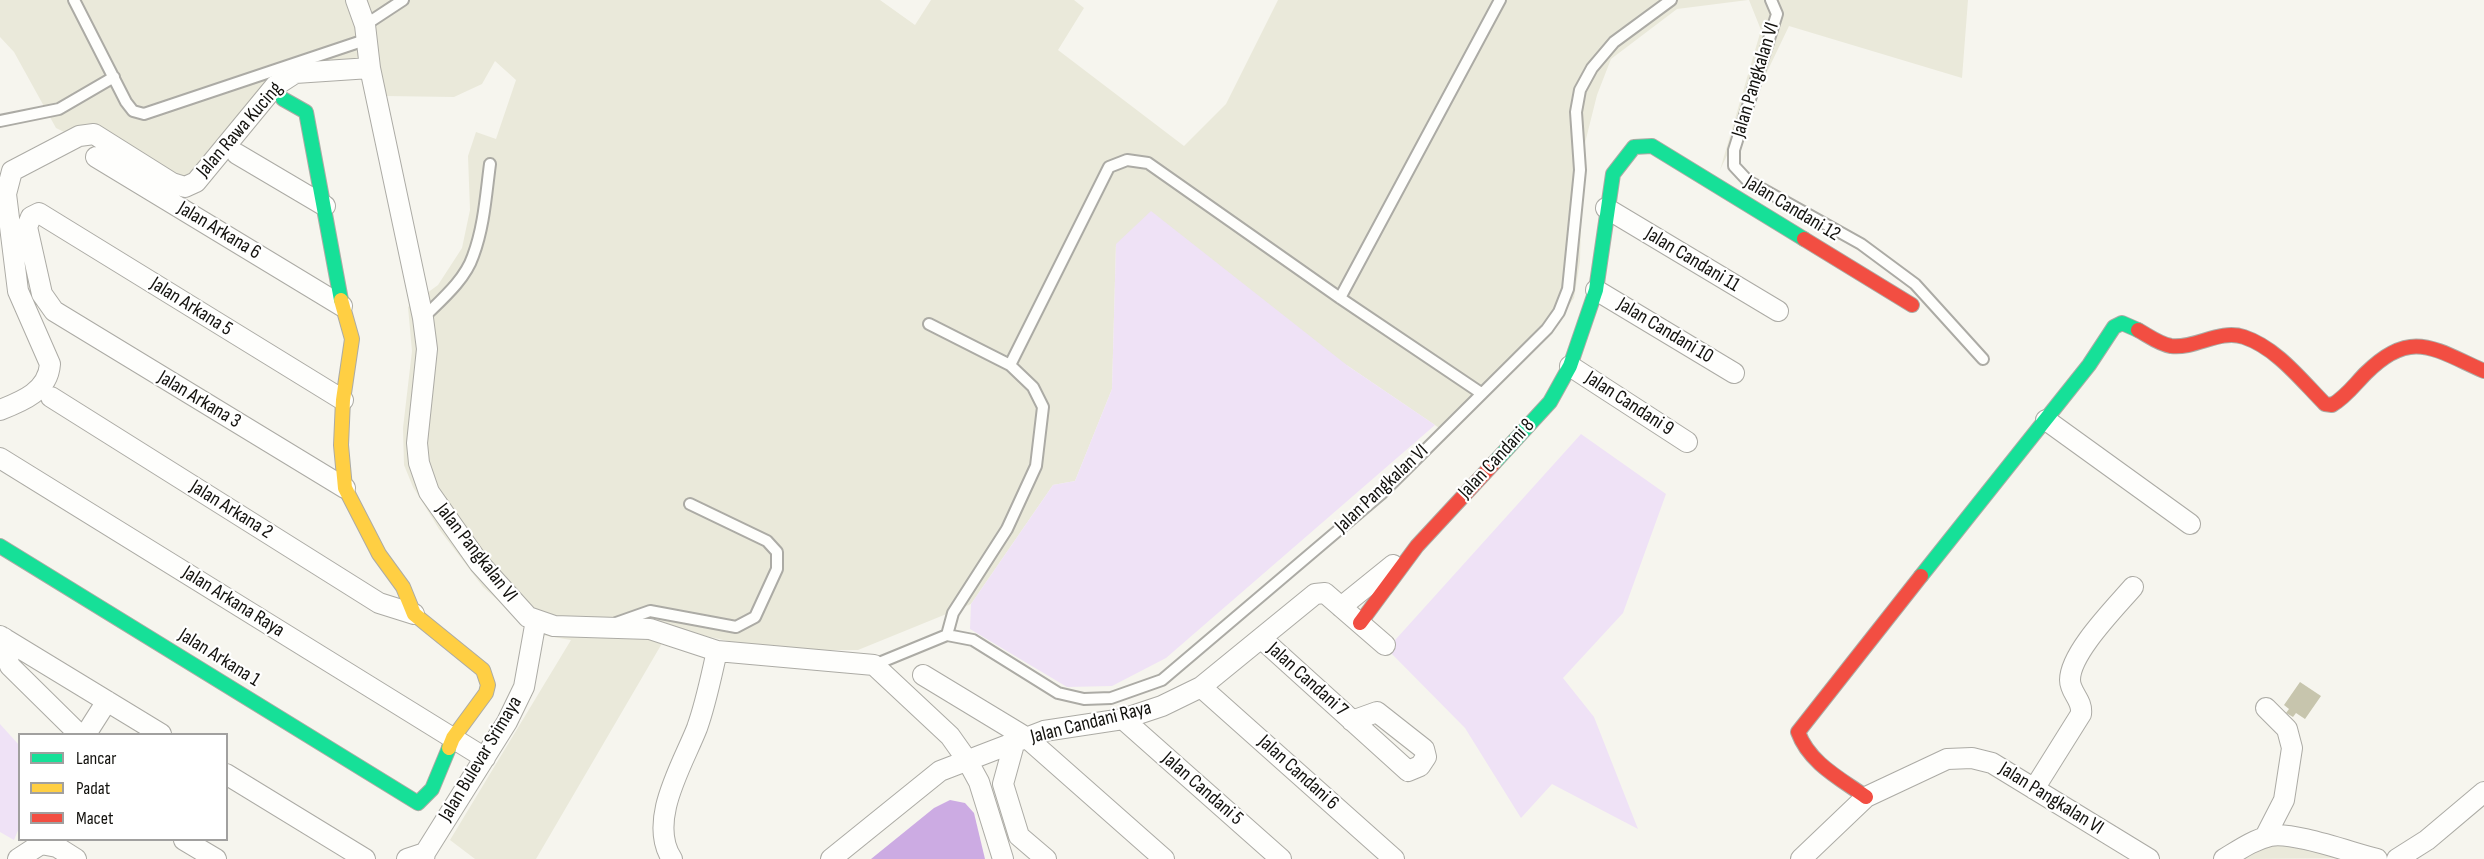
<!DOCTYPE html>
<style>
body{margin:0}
#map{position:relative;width:2484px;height:859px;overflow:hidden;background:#f6f5ee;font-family:"Sofia Sans Condensed",sans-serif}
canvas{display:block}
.legend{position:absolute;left:18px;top:733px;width:210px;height:108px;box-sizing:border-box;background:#fff;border:2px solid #a1a09f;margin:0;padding:8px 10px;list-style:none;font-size:18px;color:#13120e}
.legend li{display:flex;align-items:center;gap:12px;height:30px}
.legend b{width:30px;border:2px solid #a1a09f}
</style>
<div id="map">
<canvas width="2484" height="859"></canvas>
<ul class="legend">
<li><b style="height:8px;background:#16e098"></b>Lancar</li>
<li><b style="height:8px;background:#ffcf43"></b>Padat</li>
<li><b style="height:8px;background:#f24e42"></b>Macet</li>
</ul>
</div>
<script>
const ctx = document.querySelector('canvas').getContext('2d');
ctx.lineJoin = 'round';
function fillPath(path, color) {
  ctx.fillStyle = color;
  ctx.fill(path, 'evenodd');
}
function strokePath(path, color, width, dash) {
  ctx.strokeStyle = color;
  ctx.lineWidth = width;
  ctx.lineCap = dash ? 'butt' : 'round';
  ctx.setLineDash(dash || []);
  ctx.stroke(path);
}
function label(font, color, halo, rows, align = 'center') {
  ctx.font = font + ' "Sofia Sans Condensed",sans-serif';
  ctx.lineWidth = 4.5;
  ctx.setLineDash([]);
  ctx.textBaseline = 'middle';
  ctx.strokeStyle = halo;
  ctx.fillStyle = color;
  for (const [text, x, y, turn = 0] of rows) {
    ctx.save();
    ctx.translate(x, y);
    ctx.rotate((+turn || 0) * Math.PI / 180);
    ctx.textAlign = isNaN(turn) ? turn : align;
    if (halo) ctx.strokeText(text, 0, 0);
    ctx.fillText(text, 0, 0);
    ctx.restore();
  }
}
const built = new Path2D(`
 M0,0H880L915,25L931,0H1074L1084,8L1058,50L1184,146L1226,104L1278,0H1748L1677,9L1611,59L1597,95L1583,151L1580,261L1574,298L1551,330L1448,434L1348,366L1116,244L1112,389L1075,481L1053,485L971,604L858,650H767L671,628L536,859H475L450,840L571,640L536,634L483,587L439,529L413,487L404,465L403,428L412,351L408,307L438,285L462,248L470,210L468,156L476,132L496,139L516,80L495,61L482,84L454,97L385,96L360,78L291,82L188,193L56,128L14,52L0,37Z
 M1749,0H1968L1962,78L1789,26L1720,170L1761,30Z
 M2254,841L2358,858L2244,859Z`);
const green = new Path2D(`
 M1151,211L1348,366L1435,425L1166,658L1112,686L1067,687L970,629L971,604L1053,485L1075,481L1112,389L1116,244Z
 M1581,434L1666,494L1623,613L1563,678L1594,717L1638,829L1552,784L1521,818L1465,728L1387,649Z
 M0,724L19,745V828L14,840L0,832Z`);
const water = new Path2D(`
 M950,800L965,803L974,813L985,859H871L934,808Z`);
const building = new Path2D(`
 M2300,682L2321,696L2305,719L2296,713L2293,717L2286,713L2289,709L2284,705Z`);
const lane = new Path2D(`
 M74,0L126,102L133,111L144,114L368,39
 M1771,0L1777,14L1734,150V166L1748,181L1861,244L1915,284L1983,359
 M365,25L403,0
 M0,121L59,109L114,77
 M1340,298L1500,0
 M423,318C441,300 465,280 473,256C484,227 486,194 490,164
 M929,324L1010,365L1109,167L1127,160L1148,163L1340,298L1481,393
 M616,623L650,611L736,627L755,617L777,569V552L767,541L690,504
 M947,635L953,613L1007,529L1036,466L1043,407L1033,387L1010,365
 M874,665L947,635L973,640L1058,693L1084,699L1111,698L1162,680L1381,494L1547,329L1559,312L1568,289L1580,170L1576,112L1580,90L1592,68L1614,42L1671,0`);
const street = new Path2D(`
 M356,0L365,25L370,68L423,318L427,349L417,443L419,463L429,492L479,563L528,617L554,626L650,629L717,651L874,665L950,736L967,760L979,782L1003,859
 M237,154L325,206
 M96,157L342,306
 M1606,208L1778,311
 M1596,290L1734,373
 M1570,366L1687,442
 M51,397L379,603L414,614
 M343,400L39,213L31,217L27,227L42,294L54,311L345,488
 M0,410C23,401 48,391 50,364L18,291L6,194L12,171L79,136L94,134L172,183L185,187L196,182L275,86L295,73L370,68
 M2046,420L2190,524
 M0,458L485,758
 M1341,607L1393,565
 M0,636L161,734
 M4,638L5,652L10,666L79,734
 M1262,639L1408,771L1420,766L1426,757L1424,749L1377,712L1352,721
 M923,675L1027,738L1164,859
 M1201,687L1394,859
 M1123,719L1281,859
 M86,734L107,701
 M1014,744L1003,784L1019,836L1046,859
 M226,774L365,859
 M2034,789L2081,714C2083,700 2070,693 2070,680C2070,653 2115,608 2133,587
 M2265,837L2284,800L2292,748L2287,729L2266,708
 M184,840L216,859
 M18,859L41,844L57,847L76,859
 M407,859L425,853
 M424,859L425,853L507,722L524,687L536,620
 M672,859C647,821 683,764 697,728C706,703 711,677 717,651
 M831,859L940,771L1044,731L1123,719L1162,706L1201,687L1315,594L1325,593L1385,645
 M1801,859L1866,797L1947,759L1972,758L1992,763L2149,859
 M2224,859C2239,850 2253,840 2270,836C2292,831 2352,853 2377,859
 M2397,859L2427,840L2484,792`);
const fast = new Path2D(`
 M283,99L306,112L341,300
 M1494,463L1550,402L1570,366L1596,290L1613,174L1634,147L1652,146L1804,239
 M0,546L418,803L432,789L449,748
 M1921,576L2089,365L2114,327L2122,323L2138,330`);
const slow = new Path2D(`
 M341,300L352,339L343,400L341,445L345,488L379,554L403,587L414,614L483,670L488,685L486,693L453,738L449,748`);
const jam = new Path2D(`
 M1804,239L1912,305
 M2138,330C2149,336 2159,344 2171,346C2196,349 2219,329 2244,337C2277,348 2302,381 2325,404L2332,405C2346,397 2355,384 2366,373C2411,328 2434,349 2484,371
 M1360,623L1417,546L1494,463
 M1866,797C1841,779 1809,763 1798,732L1921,576`);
const streetNames = [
 ["Jalan Pangkalan VI",1756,80,-73],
 ["Jalan Rawa Kucing",240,130,-49],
 ["Jalan Candani 12",1792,209,31],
 ["Jalan Arkana 6",219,231,31],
 ["Jalan Candani 11",1692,260,31],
 ["Jalan Arkana 5",191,307,32],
 ["Jalan Candani 10",1665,331,31],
 ["Jalan Arkana 3",199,400,31],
 ["Jalan Candani 9",1629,404,33],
 ["Jalan Candani 8",1497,459,-47],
 ["Jalan Pangkalan VI",1382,489,-43],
 ["Jalan Arkana 2",231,510,32],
 ["Jalan Pangkalan VI",476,553,52],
 ["Jalan Arkana Raya",233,602,32],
 ["Jalan Arkana 1",219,658,32],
 ["Jalan Candani 7",1307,680,42],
 ["Jalan Candani Raya",1091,723,-14],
 ["Jalan Bulevar Srimaya",481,759,-59],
 ["Jalan Candani 6",1298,773,42],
 ["Jalan Candani 5",1202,789,41],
 ["Jalan Pangkalan VI",2051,799,32]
];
fillPath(built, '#eae9da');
fillPath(green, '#efe2f6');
fillPath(water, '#ccabe3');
fillPath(building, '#c7c5ad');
strokePath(lane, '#acaba5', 14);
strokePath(street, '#acaba5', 22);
strokePath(fast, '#acaba5', 16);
strokePath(slow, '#acaba5', 16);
strokePath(jam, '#acaba5', 16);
strokePath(lane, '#fefefc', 10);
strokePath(street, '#fefefc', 20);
strokePath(fast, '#16e098', 14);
strokePath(slow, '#ffcf43', 14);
strokePath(jam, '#f24e42', 14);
label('20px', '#13120e', '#fff', streetNames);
</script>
